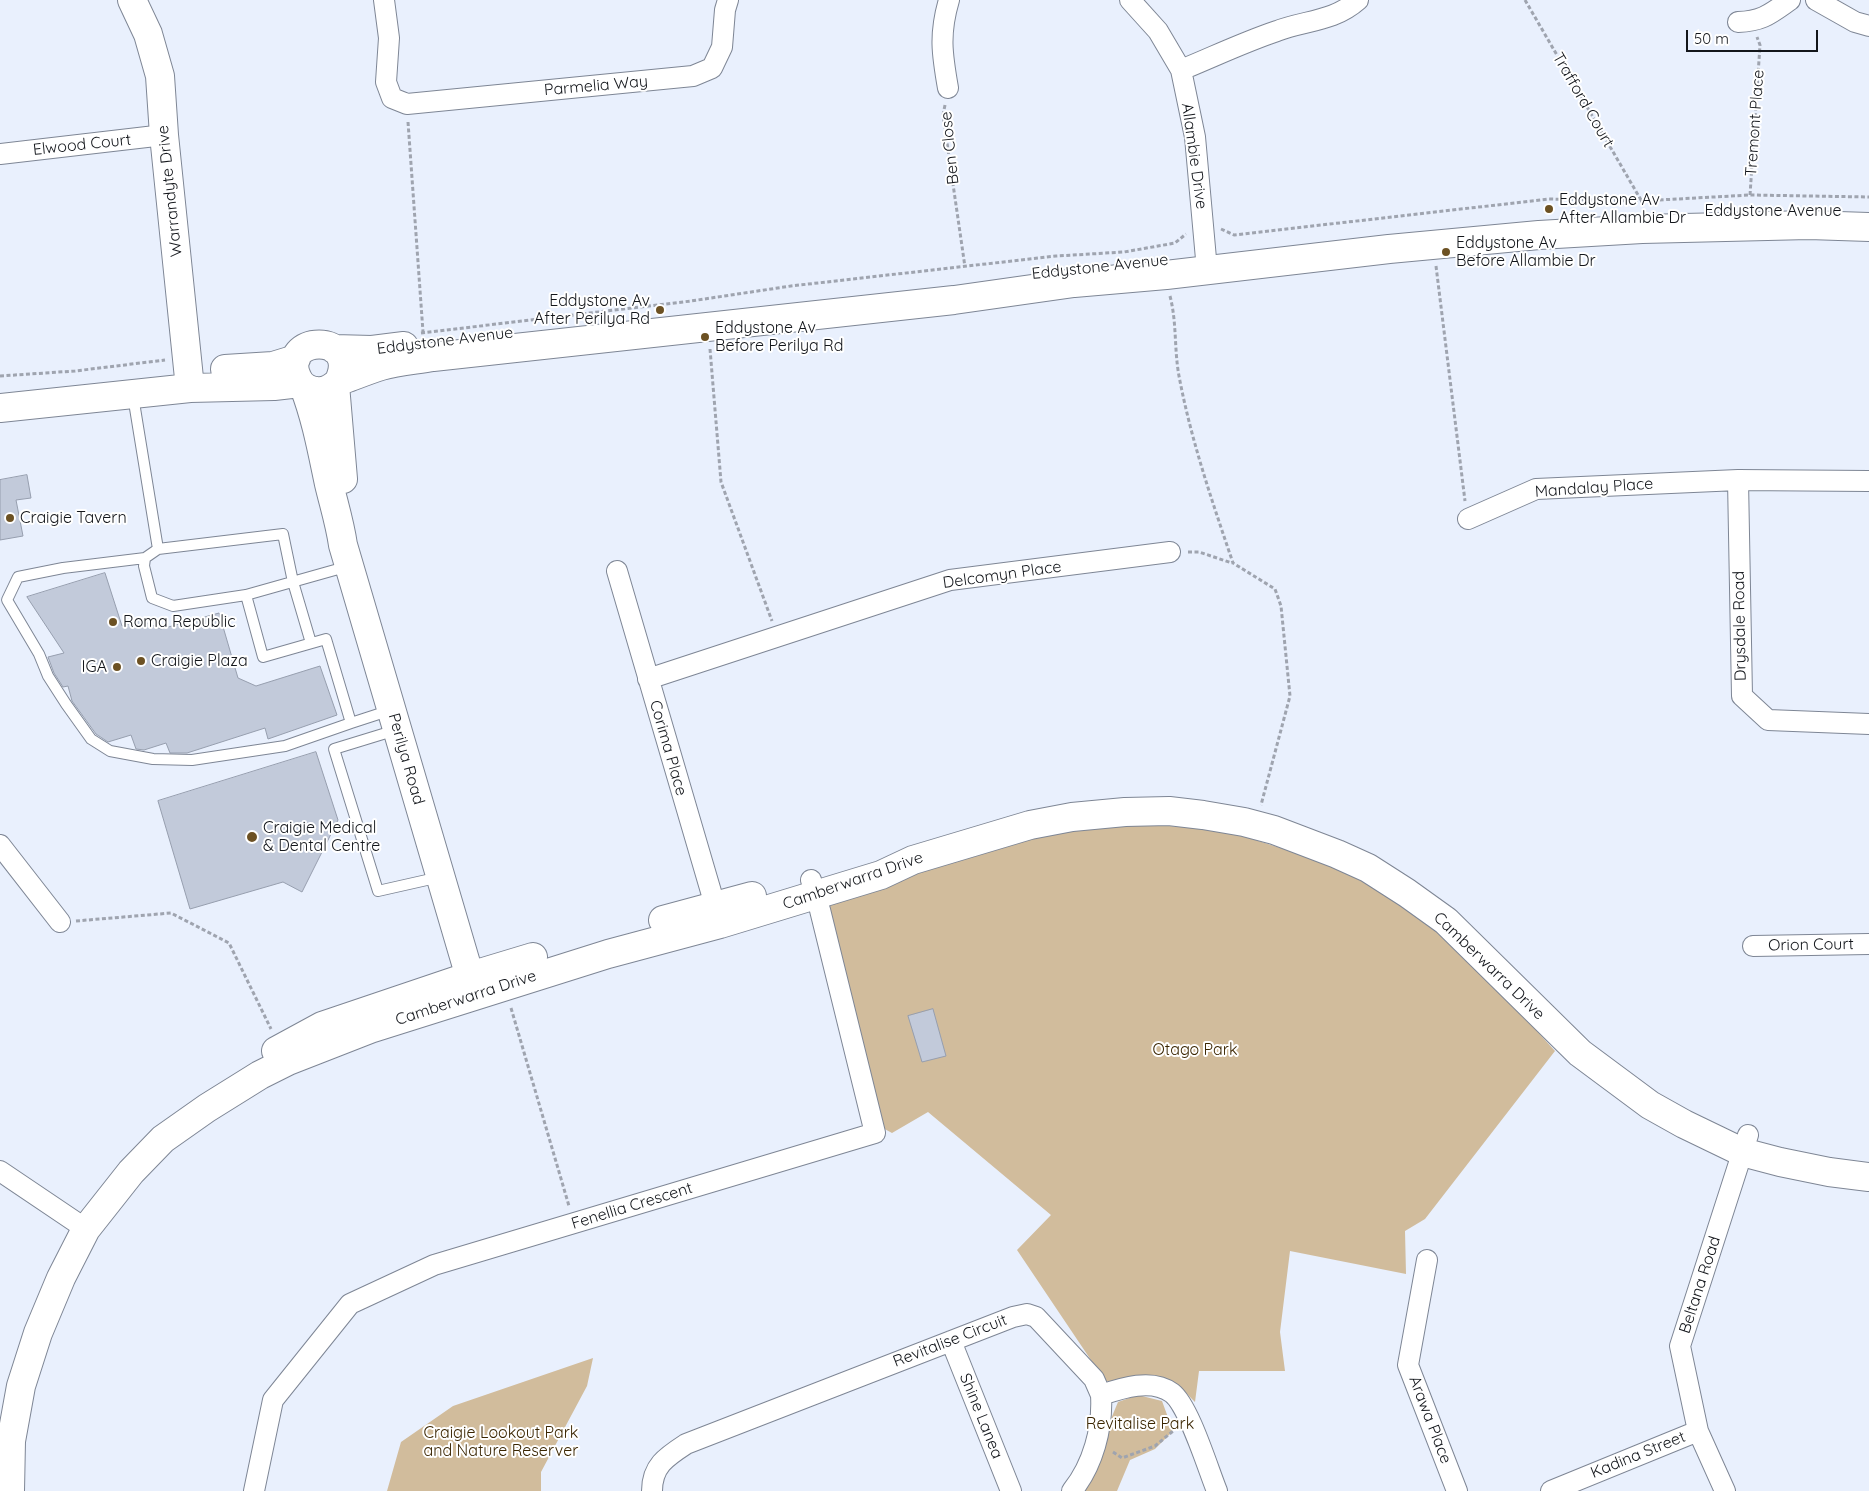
<!DOCTYPE html>
<style>
body{margin:0}
#map{position:relative;width:1869px;height:1491px;overflow:hidden;background:#e9f0fd;font-family:Quicksand,sans-serif}
canvas{display:block}
.scale{position:absolute;left:1686px;top:30px;width:132px;height:22px;box-sizing:border-box;border:2px solid #13161b;border-top:0;padding-left:6px;font-size:15px;line-height:18px;white-space:nowrap;color:#13161b;-webkit-text-stroke:4px #fff;paint-order:stroke}
</style>
<div id="map">
<canvas width="1869" height="1491"></canvas>
<div class="scale">50 m</div>
</div>
<script>
const ctx = document.querySelector('canvas').getContext('2d');
ctx.lineJoin = 'round';
function fillPath(path, color) {
  ctx.fillStyle = color;
  ctx.fill(path, 'evenodd');
}
function strokePath(path, color, width, dash) {
  ctx.strokeStyle = color;
  ctx.lineWidth = width;
  ctx.lineCap = dash ? 'butt' : 'round';
  ctx.setLineDash(dash || []);
  ctx.stroke(path);
}
function label(font, color, halo, rows, align = 'center') {
  ctx.font = font + ' Quicksand,sans-serif';
  ctx.lineWidth = 4;
  ctx.setLineDash([]);
  ctx.textBaseline = 'middle';
  ctx.strokeStyle = halo;
  ctx.fillStyle = color;
  for (const [text, x, y, turn = 0] of rows) {
    ctx.save();
    ctx.translate(x, y);
    ctx.rotate((+turn || 0) * Math.PI / 180);
    ctx.textAlign = isNaN(turn) ? turn : align;
    if (halo) ctx.strokeText(text, 0, 0);
    ctx.fillText(text, 0, 0);
    ctx.restore();
  }
}
const green = new Path2D(`
 M1128,823L1224,830L1375,878L1439,923L1555,1051L1425,1219L1405,1231L1406,1274L1290,1251L1280,1332L1285,1371H1199L1195,1402L1183,1390L1105,1381L1017,1250L1051,1215L928,1112L892,1133L881,1127L822,895L1045,830Z
 M593,1358L587,1386L541,1472V1491H387L401,1442L453,1406Z
 M1138,1395L1162,1401L1173,1431L1155,1449L1130,1460L1117,1491H1081L1118,1402Z`);
const building = new Path2D(`
 M27,475L31,498L16,500L23,536L0,540V480Z
 M105,573L122,626L140,620L161,629L219,613L238,678L256,686L320,666L337,715L268,739L265,728L187,753H170L166,743L144,750L136,749L131,735L108,742L96,734L72,701L68,686L63,687L54,673L48,657L64,653L27,597Z
 M316,752L338,820L302,892L283,882L190,909L158,801Z
 M933,1009L946,1056L922,1062L908,1016Z`);
const path = new Path2D(`
 M1525,0L1641,200
 M945,105L943,115L965,267
 M408,122L423,332
 M1750,195L1760,45L1757,37
 M1221,229L1234,235L1549,199L1641,201L1750,195L1869,197
 M1436,266L1465,501
 M1170,296C1177,323 1174,349 1179,376C1191,440 1212,501 1233,563L1275,589L1281,606L1290,696L1261,805
 M421,333L691,301L791,286L1056,256L1124,252L1175,243L1186,234
 M710,349L721,482L772,621
 M0,376L75,371L165,360
 M1188,552H1199L1232,563
 M76,921L171,913L229,943L271,1029
 M511,1008L569,1206
 M1113,1452L1122,1458L1155,1446L1173,1431`);
const lane = new Path2D(`
 M133,396L158,549L145,558L63,568L18,577L7,600L39,654L48,676L66,704L91,739L110,751L153,759L192,760L285,746L351,723
 M158,549L283,534L293,582L311,643
 M145,558L144,566L152,598L173,606L246,595L349,566
 M246,595L263,657L326,639L351,723L391,710
 M396,730L334,749L378,891L440,877`);
const street = new Path2D(`
 M384,0L389,38L386,82L392,98L407,104L693,76L712,68L722,47L725,10L728,0
 M1130,0L1158,31L1181,70L1195,137L1207,270
 M1816,0L1855,22L1869,26
 M1738,22C1763,21 1770,14 1790,0
 M1181,70C1213,57 1244,42 1277,31C1306,20 1333,22 1358,0
 M948,88C942,54 939,34 949,0
 M0,154L164,135
 M1738,480L1742,696L1768,720L1869,724
 M1468,519L1536,489L1738,480L1869,481
 M617,571L719,919
 M648,679L950,580L1170,552
 M0,845L60,922
 M1753,946L1869,944
 M0,1171L86,1229
 M1427,1260L1408,1365L1457,1491
 M951,1341L1011,1491
 M254,1491L273,1400L350,1304L434,1265L875,1133L820,910L811,880
 M652,1491C652,1466 666,1457 686,1444L1013,1317L1027,1314L1036,1317L1094,1379L1101,1395C1122,1388 1152,1378 1172,1393C1189,1406 1208,1469 1217,1491
 M1072,1491C1093,1465 1103,1428 1101,1395
 M1551,1491L1698,1431
 M1725,1491L1698,1431L1680,1346L1748,1135`);
const secondary = new Path2D(`
 M132,0L148,34L160,76L164,135L190,388
 M334,349L372,350L404,346
 M225,369L273,366L296,359
 M339,381C361,331 278,335 297,377C301,387 311,392 322,391C332,390 336,382 345,379C356,375 368,370 381,366C397,361 416,360 433,357L954,300L1074,283L1166,275L1389,249L1539,235L1642,229L1809,225L1869,227
 M335,385L343,479
 M304,387C316,418 322,451 329,484C334,505 340,524 343,545L475,994
 M0,408L190,388L274,386L300,383
 M663,920L752,896
 M276,1051L322,1026L470,976L533,957
 M10,1491L11,1441L21,1386L38,1333L61,1278L86,1229L131,1172L163,1139L207,1108L260,1075L288,1061L370,1029L608,954L720,924L881,875L913,860L1030,825L1072,817L1125,812L1169,811L1203,815L1244,822L1274,830L1337,854L1368,868L1407,893L1446,921L1580,1053L1650,1105L1684,1124L1742,1152L1780,1162L1829,1172L1869,1177`);
const markers = [
 [1549,209,5,"#6c5123"],
 [1446,252,5,"#6c5123"],
 [660,310,5,"#6c5123"],
 [705,337,5,"#6c5123"],
 [10,518,5,"#6c5123"],
 [113,622,5,"#6c5123"],
 [141,661,5,"#6c5123"],
 [117,667,5,"#6c5123"],
 [252,837,6,"#6c5123"]
];
const streetNames = [
 ["Parmelia Way",596,86,-5],
 ["Trafford Court",1583,100,60],
 ["Tremont Place",1755,123,-86],
 ["Elwood Court",82,145,-6],
 ["Ben Close",950,148,-96],
 ["Allambie Drive",1194,156,82],
 ["Warrandyte Drive",170,191,-96],
 ["Eddystone Avenue",1773,211],
 ["Eddystone Avenue",1100,267,-6],
 ["Eddystone Avenue",445,341,-7],
 ["Mandalay Place",1594,488,-4],
 ["Delcomyn Place",1002,575,-8],
 ["Drysdale Road",1740,626,-91],
 ["Corima Place",668,748,74],
 ["Perilya Road",406,759,74],
 ["Camberwarra Drive",853,881,-19],
 ["Orion Court",1811,945,-1],
 ["Camberwarra Drive",1489,966,44],
 ["Camberwarra Drive",466,998,-18],
 ["Fenellia Crescent",632,1206,-17],
 ["Beltana Road",1700,1285,-72],
 ["Revitalise Circuit",950,1341,-21],
 ["Shine Lanea",981,1416,68],
 ["Arawa Place",1430,1420,69],
 ["Kadina Street",1638,1455,-22]
];
const poiNames = [
 ["Eddystone Av",1559,200],
 ["After Allambie Dr",1559,218],
 ["Eddystone Av",1456,243],
 ["Before Allambie Dr",1456,261],
 ["Eddystone Av",650,301,"right"],
 ["After Perilya Rd",650,319,"right"],
 ["Eddystone Av",715,328],
 ["Before Perilya Rd",715,346],
 ["Craigie Tavern",20,518],
 ["Roma Republic",123,622],
 ["Craigie Plaza",151,661],
 ["IGA",107,667,"right"],
 ["Craigie Medical",263,828],
 ["& Dental Centre",263,846]
];
const parkNames = [
 ["Otago Park",1195,1050],
 ["Revitalise Park",1140,1424],
 ["Craigie Lookout Park",501,1433],
 ["and Nature Reserver",501,1451]
];
fillPath(green, '#d1bc9c');
fillPath(building, '#c2cada');
strokePath(building, '#969eae', 1);
strokePath(lane, '#7e8695', 12);
strokePath(street, '#7e8695', 22);
strokePath(secondary, '#7e8695', 30);
strokePath(path, '#9fa4af', 3, [4, 2.5]);
strokePath(lane, '#fff', 10);
strokePath(street, '#fff', 20);
strokePath(secondary, '#fff', 28);
for (const [x, y, r, color] of markers) {
  const dot = new Path2D();
  dot.arc(x, y, r, 0, 2 * Math.PI);
  ctx.fillStyle = color;
  ctx.fill(dot);
  strokePath(dot, '#fff', 2);
}
label('16px', '#13161b', '#fff', streetNames);
label('16px', '#13161b', '#fff', poiNames, 'left');
label('16px', '#3a2500', '#fff', parkNames);
</script>
